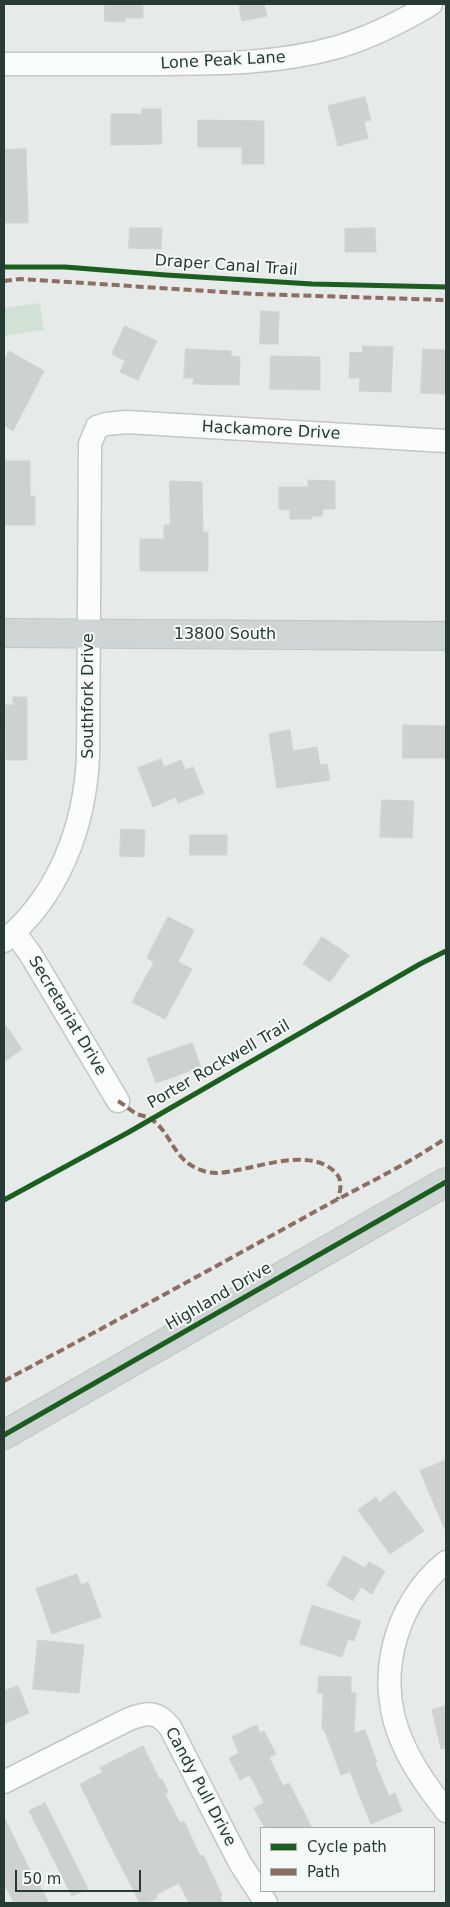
<!DOCTYPE html>
<style>
body{margin:0}
#map{position:relative;width:450px;height:1907px;overflow:hidden;background:#e6eae8;font-family:"DejaVu Sans",sans-serif}
canvas{display:block}
.frame{position:absolute;inset:0;border:5px solid #263b35;pointer-events:none}
.legend{position:absolute;left:260px;top:1827px;width:175px;height:65px;box-sizing:border-box;background:#f4f9f6;border:1px solid #a2ada9;margin:0;padding:6px 9px;list-style:none;font-size:15px;color:#263b35}
.legend li{display:flex;align-items:center;gap:10px;height:25px}
.legend b{width:25px;border:1px solid #a2ada9}
.scale{position:absolute;left:15px;top:1870px;width:126px;height:22px;box-sizing:border-box;border:2px solid #263b35;border-top:0;padding-left:6px;font-size:15px;line-height:18px;white-space:nowrap;color:#263b35;-webkit-text-stroke:4px #f4f9f6;paint-order:stroke}
</style>
<div id="map">
<canvas width="450" height="1907"></canvas>
<div class="frame"></div>
<ul class="legend">
<li><b style="height:6px;background:#1b5e20"></b>Cycle path</li>
<li><b style="height:6px;background:#8d6e63"></b>Path</li>
</ul>
<div class="scale">50 m</div>
</div>
<script>
const ctx = document.querySelector('canvas').getContext('2d');
ctx.lineJoin = 'round';
function fillPath(path, color) {
  ctx.fillStyle = color;
  ctx.fill(path, 'evenodd');
}
function strokePath(path, color, width, dash) {
  ctx.strokeStyle = color;
  ctx.lineWidth = width;
  ctx.lineCap = dash ? 'butt' : 'round';
  ctx.setLineDash(dash || []);
  ctx.stroke(path);
}
function label(font, color, halo, rows, align = 'center') {
  ctx.font = font + ' "DejaVu Sans",sans-serif';
  ctx.lineWidth = 4;
  ctx.setLineDash([]);
  ctx.textBaseline = 'middle';
  ctx.strokeStyle = halo;
  ctx.fillStyle = color;
  for (const [text, x, y, turn = 0] of rows) {
    ctx.save();
    ctx.translate(x, y);
    ctx.rotate((+turn || 0) * Math.PI / 180);
    ctx.textAlign = isNaN(turn) ? turn : align;
    if (halo) ctx.strokeText(text, 0, 0);
    ctx.fillText(text, 0, 0);
    ctx.restore();
  }
}
const green = new Path2D(`
 M40,303L44,330L4,336V308Z`);
const building = new Path2D(`
 M105,4H143V18H125V22L105,21Z
 M239,4H264L267,16L242,21Z
 M365,97L371,120L364,122L368,138L338,146L328,106Z
 M142,109H161L162,144L111,145V114H142Z
 M198,120L264,121V164H242V147H198Z
 M26,149L28,223H4V150Z
 M130,228H162L161,249L129,248Z
 M375,228L376,252H345V229Z
 M261,311L279,312L278,344H260Z
 M125,326L157,341L138,380L120,372L125,361L112,354Z
 M363,346L393,347L391,392L359,391L360,378H349L350,352L362,353Z
 M186,349L231,351V356L240,357L239,385L193,384L194,378H184Z
 M423,349L446,350V394L421,393Z
 M9,351L44,371L13,431L4,425V361Z
 M271,356L320,357V390L270,389Z
 M4,461H30V496H35V525H4Z
 M308,480L335,481V509H323L322,516H312V519H290V510L279,509V487H308Z
 M170,481L202,482L203,532H208V571H140V539H164V525H170Z
 M13,697H27V760H6V727H4V705H13Z
 M403,725L446,726V758H403Z
 M290,730L293,751L317,747L320,765L327,764L330,780L277,788L269,734Z
 M161,759L164,767L181,760L185,770L193,767L204,793L178,803L176,797L153,807L138,768Z
 M382,800L414,801L412,838L380,837Z
 M121,829L145,830L144,857L120,856Z
 M190,835H227V855H190Z
 M168,917L194,930L178,962L192,969L165,1019L132,1002L154,962L147,958Z
 M322,937L349,955L330,982L303,964Z
 M4,1023L22,1049L4,1062Z
 M192,1043L201,1067L156,1083L147,1059Z
 M446,1460V1532L420,1471Z
 M395,1491L424,1531L390,1554L358,1510L376,1497L379,1502Z
 M344,1556L365,1568L369,1562L385,1571L372,1594L361,1587L353,1601L327,1585Z
 M77,1574L81,1585L88,1582L101,1617L52,1634L36,1589Z
 M312,1605L361,1621L354,1641L348,1639L342,1657L300,1644Z
 M38,1640L84,1645L79,1693L33,1689Z
 M319,1676L351,1677V1693H356L354,1733L365,1730L377,1762L375,1763L389,1796L395,1793L402,1811L371,1824L350,1772L341,1775L324,1729H322L323,1693H318Z
 M18,1686L29,1713L4,1724V1691Z
 M446,1706V1748L441,1749L432,1710Z
 M257,1725L260,1733L264,1731L276,1754L269,1757L283,1786L289,1783L312,1828H265L254,1808L264,1803L250,1775L240,1780L229,1758L239,1753L232,1737Z
 M143,1746L160,1780L162,1779L168,1792L165,1794L180,1823L184,1821L200,1856L203,1855L222,1895L220,1896L223,1903H189L179,1883L156,1895L157,1898L146,1903H140L106,1837L80,1784L103,1772L100,1768Z
 M45,1803L88,1889L72,1896L29,1811Z
 M4,1817L37,1885L39,1884L49,1903H14L4,1883Z`);
const minor = new Path2D(`
 M4,64C55,64 105,64 156,64C218,64 278,64 338,47C371,37 401,22 431,4
 M15,933L31,955L118,1101
 M4,941C59,896 85,826 88,756L90,453V444L97,427L106,424L126,422L446,441
 M446,1562C392,1606 374,1683 404,1746C415,1770 430,1790 446,1811
 M4,1782L129,1719C148,1712 157,1711 170,1727L240,1863L266,1903`);
const major = new Path2D(`
 M4,633L446,636
 M4,1435L446,1182`);
const quiet = new Path2D(`
 M4,281L20,279L255,294L446,300
 M118,1101C125,1105 131,1111 137,1114C142,1116 147,1116 151,1119C173,1134 172,1160 201,1170C205,1172 211,1173 216,1173C250,1172 305,1145 334,1171C343,1179 341,1188 338,1199
 M4,1381C105,1327 206,1272 307,1216C353,1190 402,1168 446,1138`);
const cycleway = new Path2D(`
 M4,267H65L166,275L312,284L446,287
 M4,1200L129,1132L420,964L446,951
 M4,1435L446,1182`);
const streetNames = [
 ["Lone Peak Lane",223,61,-3],
 ["Draper Canal Trail",226,266,4],
 ["Hackamore Drive",271,431,3],
 ["13800 South",225,635],
 ["Southfork Drive",89,696,-90],
 ["Secretariat Drive",67,1016,59],
 ["Porter Rockwell Trail",219,1065,-30],
 ["Highland Drive",219,1297,-30],
 ["Candy Pull Drive",200,1787,62]
];
fillPath(green, '#d1e1d6');
fillPath(building, '#cdd1cf');
strokePath(building, '#cfd3d1', 1);
strokePath(minor, '#c3c7c5', 25);
strokePath(major, '#bec5c3', 30);
strokePath(minor, '#fbfcfc', 22);
strokePath(major, '#cfd5d4', 28);
strokePath(quiet, '#8d6e63', 4, [8, 4]);
strokePath(cycleway, '#1b5e20', 5);
label('16px', '#263b35', '#f4f9f6', streetNames);
</script>
